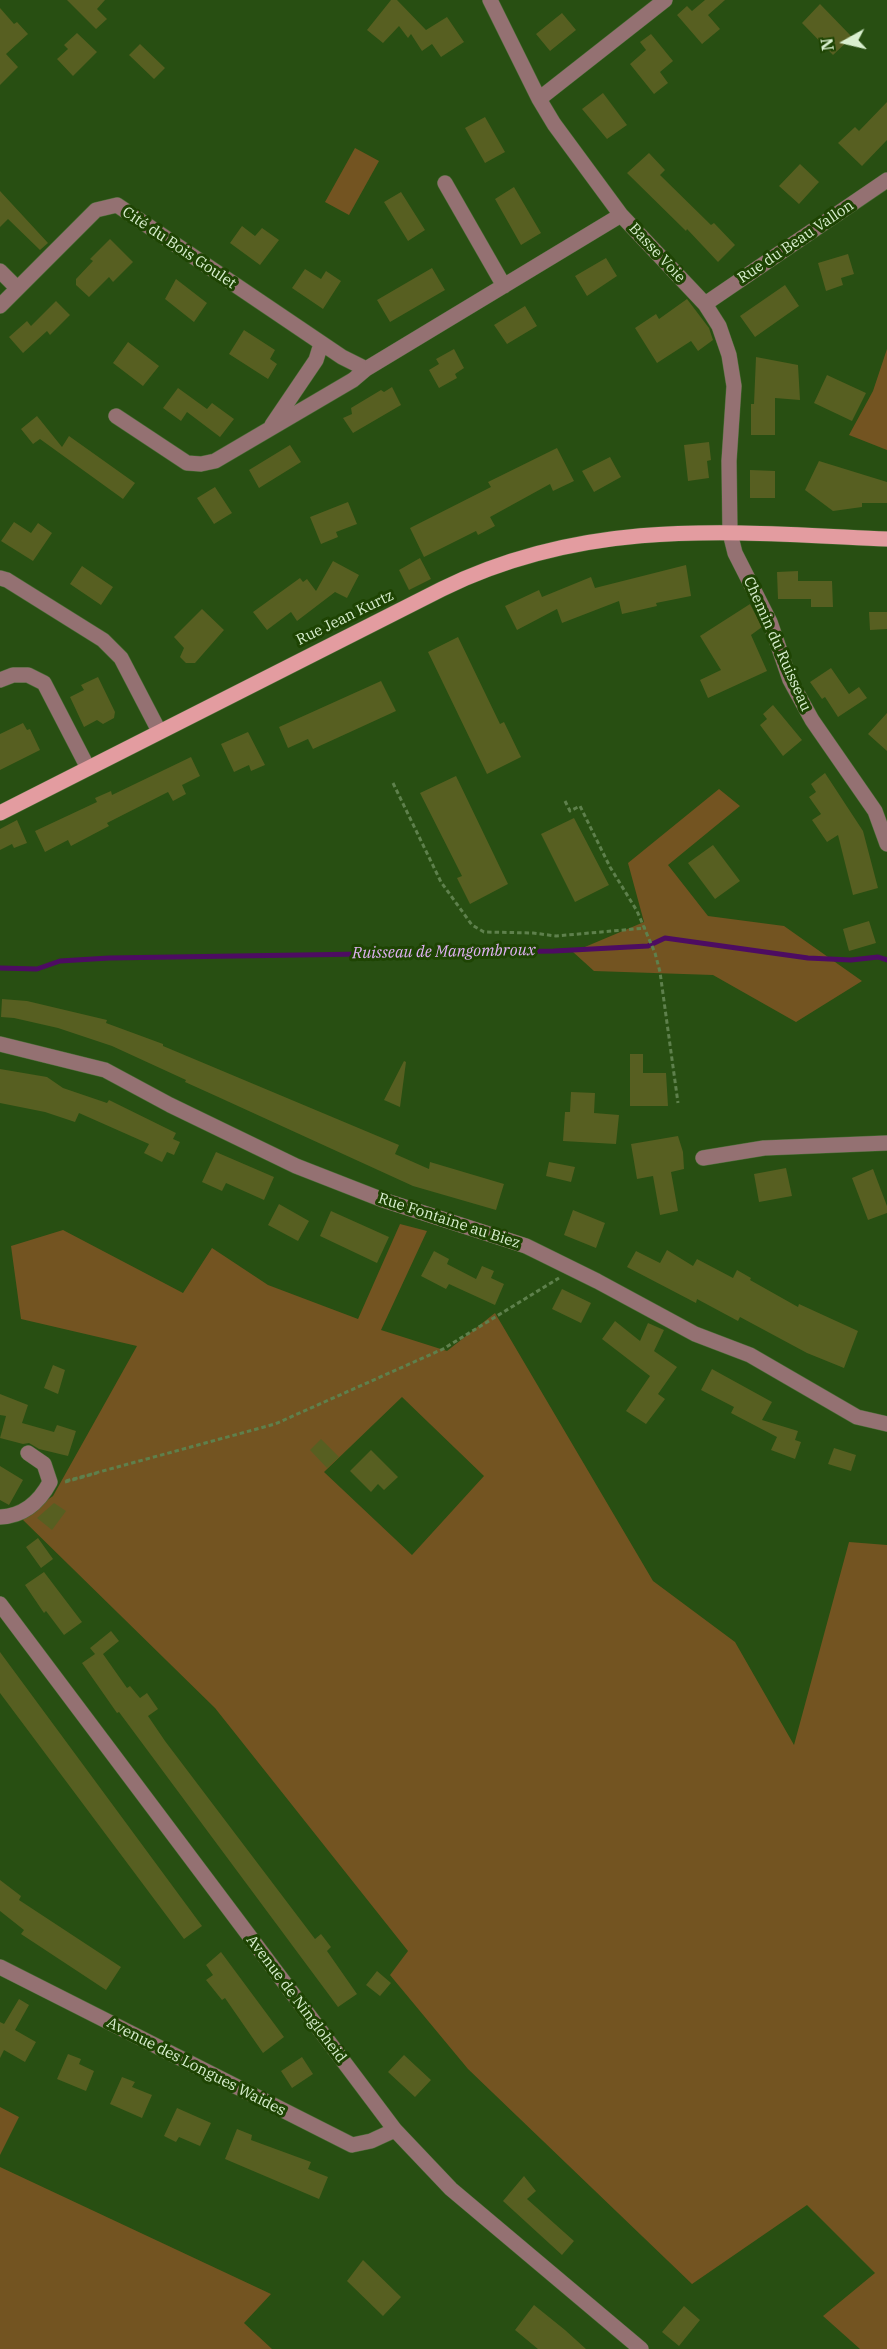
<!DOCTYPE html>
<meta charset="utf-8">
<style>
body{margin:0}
#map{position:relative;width:887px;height:2349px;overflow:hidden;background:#284f12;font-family:"IBM Plex Serif",serif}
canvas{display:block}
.north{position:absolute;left:815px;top:12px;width:60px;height:60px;-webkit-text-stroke:4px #1e4403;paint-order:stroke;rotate:262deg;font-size:16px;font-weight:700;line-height:24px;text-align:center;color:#d9efcf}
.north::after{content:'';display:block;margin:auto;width:21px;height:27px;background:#d9efcf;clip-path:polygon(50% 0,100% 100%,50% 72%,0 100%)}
</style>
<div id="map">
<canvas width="887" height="2349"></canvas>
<div class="north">N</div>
</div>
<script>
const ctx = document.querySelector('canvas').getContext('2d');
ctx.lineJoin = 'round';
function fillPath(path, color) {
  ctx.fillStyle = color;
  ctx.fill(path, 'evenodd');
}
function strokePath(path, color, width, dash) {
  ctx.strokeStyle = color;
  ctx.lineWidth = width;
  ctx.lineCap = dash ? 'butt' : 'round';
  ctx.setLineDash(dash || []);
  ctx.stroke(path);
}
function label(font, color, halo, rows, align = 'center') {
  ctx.font = font + ' "IBM Plex Serif",serif';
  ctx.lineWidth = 6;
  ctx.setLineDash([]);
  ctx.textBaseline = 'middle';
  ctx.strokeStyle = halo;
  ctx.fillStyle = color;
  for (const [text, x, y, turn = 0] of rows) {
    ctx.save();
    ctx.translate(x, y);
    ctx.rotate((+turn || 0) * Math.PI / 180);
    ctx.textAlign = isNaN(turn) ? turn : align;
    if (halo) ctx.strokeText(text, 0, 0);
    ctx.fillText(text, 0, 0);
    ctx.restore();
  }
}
const green = new Path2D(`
 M355,148L379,161L349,215L325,202Z
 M887,349V450L849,435L873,391Z
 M719,789L740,806L668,865L708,916L784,926L862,981L796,1022L713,975L594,971L573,952L644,922L628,863Z
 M400,1224L427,1231L381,1330L447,1351L495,1313L653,1581L735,1642L794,1745L849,1542L887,1545V2349H860L823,2316L875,2273L807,2205L692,2284L468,2069L390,1975L408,1951L215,1708L21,1518L53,1496L137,1346L21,1319L11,1246L63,1230L183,1293L212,1248L268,1285L358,1319ZM402,1397L484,1476L412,1555L324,1472Z
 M0,2107L19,2117L0,2155Z
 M0,2167L271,2294L244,2323L272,2349H0Z`);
const stream = new Path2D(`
 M0,968L37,969L60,961L109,958L554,951L648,946L665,938L808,958L851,960L878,957L887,960`);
const building = new Path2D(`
 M67,0H105L97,9L107,19L96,29Z
 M391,0H397L426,30L447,17L464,42L441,57L432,44L422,51L411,34L408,38L399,26L383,43L367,30Z
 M705,0H725L708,15L720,29L702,44L677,15L687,6L692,11Z
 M820,4L852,37L833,55L802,23Z
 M0,8L14,24L17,22L28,34L6,54L18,67L0,85Z
 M562,13L576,30L550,51L536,34Z
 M77,33L97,52L73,76L57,59L68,49L64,45Z
 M651,34L673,61L660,72L668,83L654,94L630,64L646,50L640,42Z
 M140,44L165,68L154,79L129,55Z
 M603,93L627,125L607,139L582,109Z
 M887,102V140L862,166L838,143L855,127L859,131Z
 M485,117L505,152L485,163L465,128Z
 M649,153L665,170L660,175L711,225L714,223L735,245L718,262L687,229L686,231L627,173Z
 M800,164L819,182L799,204L779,186Z
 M514,187L541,233L521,245L495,199Z
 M0,191L48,243L40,250L8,219L0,227Z
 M401,192L425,230L408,241L384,202Z
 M242,226L255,236L262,228L279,240L260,265L230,243Z
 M110,239L133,262L113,282L109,277L89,297L76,285V279L93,261L90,259Z
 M848,254L854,274L841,278L843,285L826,291L818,263Z
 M606,258L617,276L587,296L575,276Z
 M432,268L445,290L390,322L377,300Z
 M305,269L321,279L326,271L341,281L323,309L292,288Z
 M176,279L207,303L194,322L165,299Z
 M785,285L799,306L755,337L740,316Z
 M687,299L709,328L713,340L698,351L691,341L657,363L635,328L656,314L659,319Z
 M56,301L70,315L50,335L47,331L23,353L9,337L27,321L31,326Z
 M525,306L537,326L507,344L494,325Z
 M244,330L275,350L270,359L277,364L268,379L229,354Z
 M128,342L159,366L143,386L113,363Z
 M454,349L464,368L455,374L457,378L439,388L429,370L439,364L436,359Z
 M756,357L798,365L800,400L775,398V435H751V404H754Z
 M827,375L866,393L852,421L814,403Z
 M392,387L401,405L353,433L343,418L352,414L351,408L381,390L384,392Z
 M178,388L207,409L212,403L234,419L220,437L187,412L181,421L163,408Z
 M37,416L62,447L69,436L135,483L123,499L40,439L33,444L21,429Z
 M709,442L711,460L707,461L709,478L688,481L684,445Z
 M290,445L301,462L259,488L249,470Z
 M557,448L574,481L553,491L550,484L490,517L495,526L478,535L476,531L424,557L410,528L491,487L488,482Z
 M610,457L621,477L594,492L582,471Z
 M819,461L887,482V503H862V507L833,511L805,490Z
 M750,470L775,471V498H750Z
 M215,487L232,513L214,524L197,498Z
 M348,502L357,524L336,532L338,537L321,544L310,517Z
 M14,522L31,533L38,523L52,533L33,561L1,541Z
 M420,558L431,579L409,590L399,570Z
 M333,561L359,575L347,598L335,592L297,621L291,612L267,630L253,612L300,578L303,582L307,579L316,591Z
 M686,565L691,596L656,603L657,606L622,614L619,601L562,623L557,609L517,630L505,606L539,590L542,597L591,577L595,588Z
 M82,566L113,587L101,605L70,584Z
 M798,571V581H832L833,607H811V599H778L777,572Z
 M750,604L762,627L751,635L767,671L708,698L700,680L721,670L700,636Z
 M202,609L224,630L195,663H186L180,657L184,648L174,637Z
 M869,612H887V629L870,630Z
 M458,637L500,724L504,722L521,757L487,774L428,652Z
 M831,668L849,694L859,687L867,698L838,717L825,697L822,699L810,682Z
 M98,677L115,712L114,718L103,724L97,720L84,727L70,697L84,690L81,685Z
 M381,681L396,711L313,749L308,739L288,748L279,727Z
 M773,705L802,740L783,756L760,725L767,719L763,714Z
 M887,713V751L868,734Z
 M23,723L27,730L30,729L40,750L0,770V734Z
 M248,732L265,765L251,771L249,765L234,772L221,744Z
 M191,757L200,776L182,785L186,794L173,801L168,792L107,823L109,826L71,846L68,840L45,852L35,831L97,802L95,798L111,791L112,795Z
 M825,773L863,831L878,888L853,895L838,835L827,842L812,820L821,814L809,797L816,792L811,784Z
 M456,776L508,884L470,904L457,878L462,876L420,793Z
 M574,818L609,885L575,902L541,834Z
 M17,820L27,843L14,848L12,844L0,850V829Z
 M713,845L740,881L715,899L688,863Z
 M869,921L876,943L849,951L843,929Z
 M2,999L27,1001L107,1020L106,1023L163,1044V1046L399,1145L395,1154L429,1169L430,1162L504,1184L496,1210L413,1186L216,1096L185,1082L186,1080L112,1046L58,1028L14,1018L1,1017Z
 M630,1054H643V1073H666L668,1106H630Z
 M404,1061L406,1062L400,1107L384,1100Z
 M0,1069L47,1077L63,1088L107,1103L109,1100L176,1133L173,1139L180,1142L174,1155L167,1152L162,1162L144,1153L149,1144L79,1113L75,1122L45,1112L0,1103Z
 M571,1092L595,1093L594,1113L619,1115L616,1144L563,1141L565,1112H570Z
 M678,1136L683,1152L684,1169L671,1172L678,1211L660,1215L653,1176L637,1179L631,1144Z
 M216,1152L274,1177L264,1200L226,1183L222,1191L202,1182Z
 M549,1162L575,1167L571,1182L546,1176Z
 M786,1168L792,1196L759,1202L754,1174Z
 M873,1169L887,1206V1213L868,1220L852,1178Z
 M279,1204L309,1221L298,1241L268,1225Z
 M573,1210L605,1223L596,1248L564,1235Z
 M331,1211L389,1237L377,1263L320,1236Z
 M667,1250L693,1266L697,1259L733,1278L737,1270L751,1278L750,1280L798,1307L799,1304L858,1331L844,1368L807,1353L740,1317L738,1321L697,1299L696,1303L627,1267L636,1251L660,1263Z
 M434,1251L449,1259L447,1264L476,1279L482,1266L494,1271L491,1278L504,1284L495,1305L449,1284L446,1289L421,1276Z
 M562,1289L591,1303L581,1323L552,1309Z
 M615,1321L640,1341L648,1323L664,1330L654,1351L677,1367L658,1394L665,1399L646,1424L626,1411L650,1376L602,1339Z
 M53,1365L65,1370L58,1394L44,1388Z
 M712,1369L772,1402L762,1420L798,1431L795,1440L801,1442L795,1459L771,1450L777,1437L731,1413L734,1407L701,1390Z
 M0,1394L28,1405L22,1423L54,1432L57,1425L76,1431L68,1456L39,1449L29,1443L23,1444L0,1438L6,1416L0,1415Z
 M321,1439L339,1457L327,1468L310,1450Z
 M834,1448L856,1455L851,1471L828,1464Z
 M371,1450L398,1477L384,1490L378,1484L371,1492L350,1471Z
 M0,1466L23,1480L9,1505L0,1500Z
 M54,1503L66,1511L52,1530L37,1518Z
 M38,1538L53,1559L41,1568L26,1547Z
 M44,1572L82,1622L64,1635L46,1611L44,1613L25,1585Z
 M111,1631L119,1641L103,1654L127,1688L130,1686L140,1698L147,1693L158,1709L148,1716L165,1741L315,1939L321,1934L331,1947L327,1951L357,1994L338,2007L119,1712L117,1713L82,1663L95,1654L90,1648Z
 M0,1652L202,1926L184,1939L0,1693Z
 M0,1880L21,1896L19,1900L121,1967L106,1990L21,1934L24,1930L0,1911Z
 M221,1952L284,2037L263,2053L225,1998L222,2000L206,1980L213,1975L206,1965Z
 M377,1971L391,1983L380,1996L366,1985Z
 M19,1999L29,2005L15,2030L36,2042L25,2062L4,2050L0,2058V2022L4,2024Z
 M68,2054L81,2059L79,2064L94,2071L86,2091L57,2079Z
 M404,2055L431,2080L415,2097L388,2072Z
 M302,2057L313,2074L292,2088L281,2071Z
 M122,2077L135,2082L132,2087L152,2095L142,2118L110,2104Z
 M177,2108L211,2123L200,2146L179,2137L176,2142L164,2136Z
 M237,2129L252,2135L251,2140L311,2162L308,2169L328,2177L319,2199L225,2159Z
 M524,2176L536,2191L527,2199L574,2241L562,2255L503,2201Z
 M363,2260L401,2297L383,2316L347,2281Z
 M534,2305L565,2330L586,2349H538L515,2330Z
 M684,2306L700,2320L679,2346L662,2332Z`);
const path = new Path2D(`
 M393,783L441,882L472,925L484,932L533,933L556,936L646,928
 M565,801L570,811L580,806L610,867L637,911L655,953L660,972L678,1103
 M66,1481L275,1424L443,1349L559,1278
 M65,1482L97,1473`);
const minor = new Path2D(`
 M490,0L539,99L554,124L621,215L705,304L719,326L729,355L734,386L729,461L730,533L735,553L770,622L790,680L812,720L875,811L887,844
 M539,99L665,0
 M445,183L504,286
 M0,271L17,288
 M705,304L887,180
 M0,306L96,210L117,205L342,357L366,369L621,215
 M116,416L187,463L201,464L215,461L353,380L366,369
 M272,425L316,360L321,344
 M0,578L7,580L103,640L121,658L159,731
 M0,680L13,675H28L44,683L88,768
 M0,1044L105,1070L170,1105L296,1166L383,1200L526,1246L597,1281L695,1334L750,1355L857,1417L887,1424
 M703,1158L764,1148L887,1143
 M0,1517C24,1516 40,1501 50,1482L44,1464L28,1453
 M0,1604L395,2130L451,2189L641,2349
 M0,1967L352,2145L371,2141L395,2130`);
const major = new Path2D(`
 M0,813L442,589C589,517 730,532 887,539`);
const streetNames = [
 ["Rue du Beau Vallon",796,242,-34],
 ["Cité du Bois Goulet",179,248,34],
 ["Basse Voie",657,253,47],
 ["Rue Jean Kurtz",345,618,-26],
 ["Chemin du Ruisseau",777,644,66],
 ["Rue Fontaine au Biez",449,1221,18],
 ["Avenue de Ningloheid",296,1999,53],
 ["Avenue des Longues Waides",196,2067,27]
];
const waterNames = [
 ["Ruisseau de Mangombroux",444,952,-1]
];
fillPath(green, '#735421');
strokePath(stream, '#4d0c62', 5);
fillPath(building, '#575f21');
strokePath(minor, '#486c34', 16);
strokePath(major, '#486c34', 16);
strokePath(path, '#5e804c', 3, [4.5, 3]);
strokePath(minor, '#947172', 15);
strokePath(major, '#e39ca0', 15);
label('15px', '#d9efcf', '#1e4403', streetNames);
label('italic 16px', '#e1b2f4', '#1e4403', waterNames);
</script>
